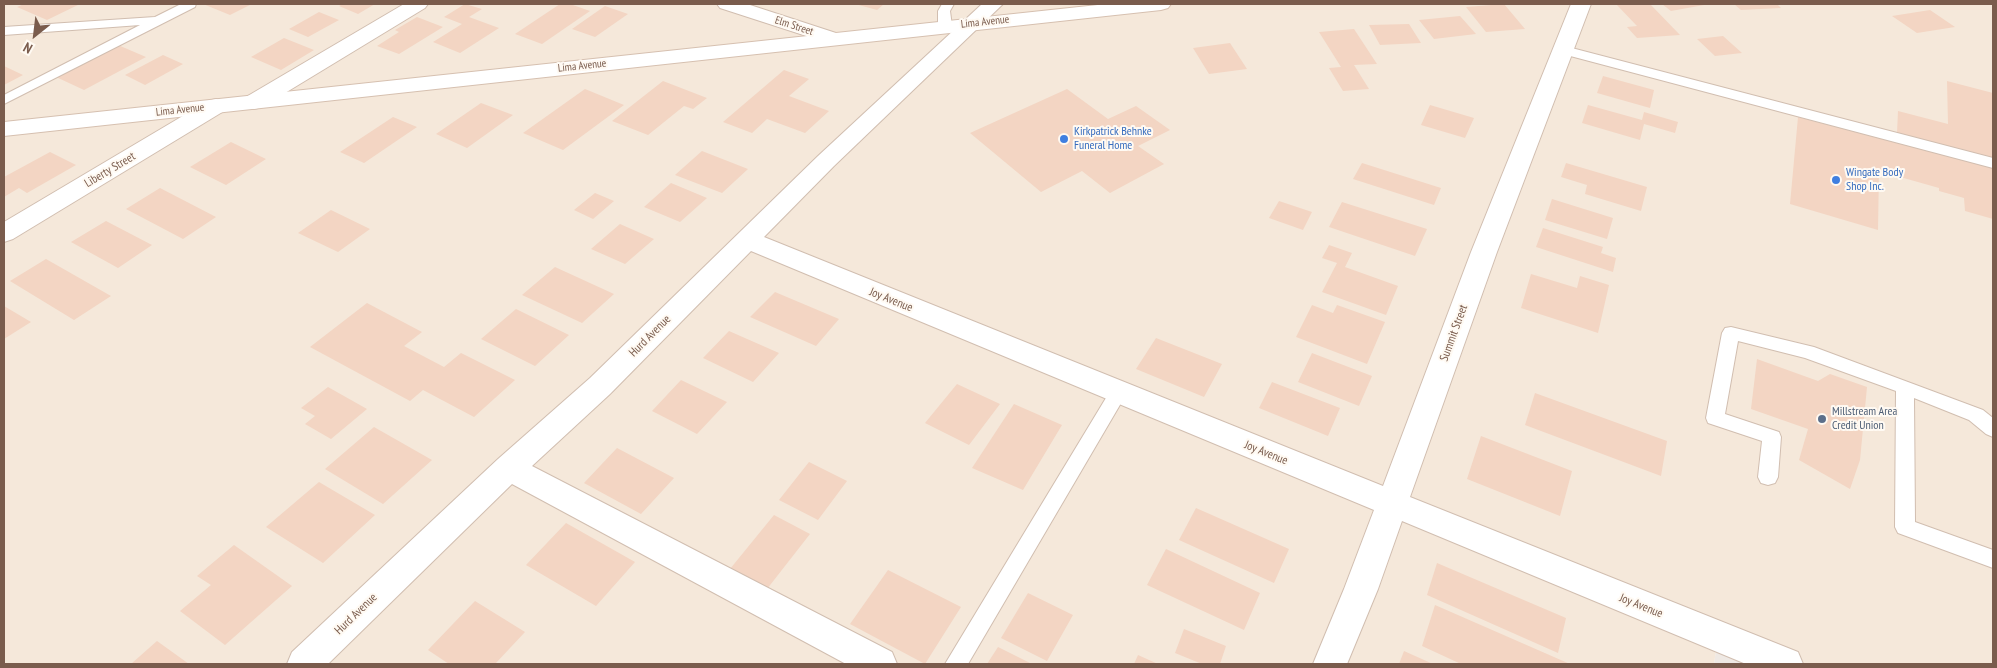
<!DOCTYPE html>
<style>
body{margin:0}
#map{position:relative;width:1997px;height:668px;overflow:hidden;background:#fdf6ec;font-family:"PT Sans Narrow",sans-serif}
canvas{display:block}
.frame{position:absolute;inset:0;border:5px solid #7a5c4d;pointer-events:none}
.north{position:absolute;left:10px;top:10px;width:50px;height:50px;-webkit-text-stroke:4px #fffaf3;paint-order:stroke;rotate:209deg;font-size:14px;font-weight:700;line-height:20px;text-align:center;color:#7a5c4d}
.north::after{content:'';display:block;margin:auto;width:18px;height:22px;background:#7a5c4d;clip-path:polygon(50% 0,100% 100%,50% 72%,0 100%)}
</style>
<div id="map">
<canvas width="1997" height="668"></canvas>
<div class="frame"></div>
<div class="north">N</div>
</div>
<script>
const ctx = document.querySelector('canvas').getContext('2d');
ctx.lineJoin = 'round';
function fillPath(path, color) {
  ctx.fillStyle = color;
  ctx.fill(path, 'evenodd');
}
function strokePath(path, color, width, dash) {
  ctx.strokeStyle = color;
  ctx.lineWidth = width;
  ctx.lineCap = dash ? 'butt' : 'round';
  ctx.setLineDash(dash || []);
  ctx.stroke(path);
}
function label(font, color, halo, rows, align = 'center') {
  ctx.font = font + ' "PT Sans Narrow",sans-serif';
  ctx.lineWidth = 4;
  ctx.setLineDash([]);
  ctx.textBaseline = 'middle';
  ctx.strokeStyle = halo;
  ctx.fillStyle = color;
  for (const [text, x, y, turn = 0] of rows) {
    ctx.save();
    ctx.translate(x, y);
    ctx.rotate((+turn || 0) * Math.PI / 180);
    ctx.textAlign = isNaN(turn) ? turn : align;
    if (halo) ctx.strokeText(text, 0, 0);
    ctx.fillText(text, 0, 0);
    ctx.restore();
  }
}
const residential = new Path2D(`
 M4,4H1993V664H1786L1718,637L1714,664H4Z`);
const industrial = new Path2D(`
 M1718,636L1786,664H1714Z`);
const building = new Path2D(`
 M24,4H80L47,20L17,7Z
 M203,4H252L230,15Z
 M343,4H375L358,14L339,6Z
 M465,4L482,9L469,17L499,28L460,53L433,42L462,24L444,17Z
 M560,4H570L590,11L542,44L515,34Z
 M855,4H884L877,10Z
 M1504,4L1525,29L1486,32L1466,7Z
 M1616,4H1650L1680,35L1637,38L1627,27L1637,26Z
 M1662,4H1704V5L1671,11Z
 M1734,4H1777L1781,8L1741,10Z
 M605,6L628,14L595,37L572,29Z
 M1930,10L1955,27L1917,33L1892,16Z
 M319,12L339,20L308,37L289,29Z
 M1460,16L1476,34L1434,39L1419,20Z
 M417,17L443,27L399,54L377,46L399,32L395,30Z
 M1409,24L1421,43L1380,45L1369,25Z
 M1354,29L1377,64L1354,65L1369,89L1343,91L1329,68L1341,67L1319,32Z
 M1723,36L1742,53L1715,56L1697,39Z
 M284,38L314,50L281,70L251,57Z
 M1230,43L1247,69L1209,74L1193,48Z
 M118,45L146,57L84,90L56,77Z
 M163,55L183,64L145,85L125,75Z
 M4,66L23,75L4,85Z
 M784,70L809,79L789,96L829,111L805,133L767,119L752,133L723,122Z
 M1603,76L1654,90L1650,108L1597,93Z
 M663,81L707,98L693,109L684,106L648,135L612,121Z
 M1947,81L1993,93V158L1897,133L1898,111L1948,124Z
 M585,89L624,105L563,150L523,133Z
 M1067,89L1108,119L1136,106L1170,130L1138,146L1164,164L1110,193L1082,171L1041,192L970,133Z
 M481,103L513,115L467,148L436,134Z
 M1430,105L1474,118L1465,138L1421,125Z
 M1588,105L1642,120L1644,112L1678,122L1675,133L1644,124L1640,140L1582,123Z
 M393,117L417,127L364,163L340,152Z
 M1798,117L1993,168V219L1965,211L1964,198L1939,191V188L1879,171L1878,230L1790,204Z
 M231,142L266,159L226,185L190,167Z
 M702,151L748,169L722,193L675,175Z
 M50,152L76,165L27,193L19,188L4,197V177Z
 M1362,163L1441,188L1434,205L1353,179Z
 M1566,163L1647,187L1641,211L1585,194L1587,185L1561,177Z
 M671,183L707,198L680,222L644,207Z
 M160,188L216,217L183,239L126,209Z
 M595,193L614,201L593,219L574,210Z
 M1552,199L1613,218L1607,239L1545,220Z
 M1279,201L1312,212L1303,230L1269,218Z
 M1342,202L1427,229L1415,256L1329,227Z
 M331,210L370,229L338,252L298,233Z
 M106,221L152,245L118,268L71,242Z
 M620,224L654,239L625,264L591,249Z
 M1543,228L1603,247L1601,253L1616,258L1613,272L1536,247Z
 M1329,245L1352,253L1345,267L1398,286L1386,315L1322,292L1337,263L1322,258Z
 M46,259L111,296L74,320L10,281Z
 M555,267L614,294L582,323L522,295Z
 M1531,274L1577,288L1580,276L1609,285L1598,333L1521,308Z
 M775,292L839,319L816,346L750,317Z
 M367,303L422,332L404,346L444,367L461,353L515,380L474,417L423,390L410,401L310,347Z
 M1312,305L1333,313L1337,305L1385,322L1367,364L1296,337Z
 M4,306L31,322L4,339Z
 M516,309L569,335L535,366L481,339Z
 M729,331L779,353L753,382L703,358Z
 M1156,338L1222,364L1204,397L1136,369Z
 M1312,353L1372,376L1359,406L1298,382Z
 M1757,359L1818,381L1830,374L1867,387L1860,460L1850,489L1799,460L1808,429L1751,409Z
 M681,380L727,402L697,434L652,411Z
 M1272,382L1340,408L1328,436L1259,408Z
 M957,384L1000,404L969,445L925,423Z
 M328,387L367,409L331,439L305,424L315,416L301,408Z
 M1535,393L1667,441L1661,476L1525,425Z
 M1014,404L1062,425L1023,490L972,468Z
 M374,427L432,460L383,504L325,469Z
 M1481,436L1572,471L1560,516L1467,479Z
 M617,448L674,478L641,514L584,483Z
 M809,462L847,481L818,520L779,500Z
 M319,482L375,515L323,563L266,527Z
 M1196,508L1289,549L1274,583L1179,540Z
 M774,515L810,534L767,589L730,569Z
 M566,523L635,562L596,606L526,565Z
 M234,545L292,586L225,645L180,611L211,585L197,576Z
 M1166,549L1260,593L1244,630L1147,585Z
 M1437,563L1566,618L1558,653L1427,595Z
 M888,570L961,607L925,664L850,624Z
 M1028,593L1073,615L1047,661L1001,638Z
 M475,601L525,632L495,664H449L428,650Z
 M1435,605L1570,664H1461L1422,646Z
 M1184,629L1226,646L1220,664H1202L1175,653Z
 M157,641L189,664H131Z
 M998,647L1032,664H987Z
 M1404,651L1433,664H1399Z
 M1138,655L1158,664H1134Z`);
const lane = new Path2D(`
 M181,4H196L195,7L4,104V95L140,25L4,35V27L155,17Z
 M942,4H954L950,11L952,26L945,30L938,26V11Z
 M1564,46L1993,158V168L1559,53L1557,50Z
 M1731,327L1814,347L1983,410L1993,418V437L1986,434L1969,420L1914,398L1915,522L1993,550V568L1898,533L1895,527L1896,391L1805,358L1738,341L1725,414L1779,432L1781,437L1778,477L1775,483L1768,485L1761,483L1758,477L1762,441L1708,423L1706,418L1722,333L1725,328Z
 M1118,386L1124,388L1127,393L1124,398L968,664H945L1112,388Z`);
const street = new Path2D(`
 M404,4H428L425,8L262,107L254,109L246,107L243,102L246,97Z
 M717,4H747L839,34L842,38L839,42L832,44L825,42L720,8Z
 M982,4H1003L834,166L764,237L1383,486L1471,252L1571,4H1591L1497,252L1410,497L1798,652L1803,664H1746L1402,521L1378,589L1347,664H1313L1344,589L1374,510L751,251L610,394L532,466L892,652L897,664H846L512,484L328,664H287L292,652L498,459L590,378L818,156Z
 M216,99L224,101L227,106L224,111L13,239L4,242V222L208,101Z`);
const secondary = new Path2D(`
 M1107,4H1171L1168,8L1161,10L4,136V122Z`);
const markers = [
 [1064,139,5,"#3f7fe0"],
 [1836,180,5,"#3f7fe0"],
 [1822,419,5,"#5c6f8a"]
];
const farStreetnames = [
 ["Lima Avenue",985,22,-6],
 ["Elm Street",794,26,18],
 ["Lima Avenue",582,66,-6],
 ["Lima Avenue",180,110,-6]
];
const shopNames = [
 ["Kirkpatrick Behnke",1074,132],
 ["Funeral Home",1074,146],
 ["Wingate Body",1846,173],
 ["Shop Inc.",1846,187]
];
const streetNames = [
 ["Liberty Street",110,170,-31],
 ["Joy Avenue",891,300,22],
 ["Summit Street",1454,333,-70],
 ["Hurd Avenue",650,336,-45],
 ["Joy Avenue",1266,453,22],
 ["Joy Avenue",1641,606,22],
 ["Hurd Avenue",356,614,-44]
];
const serviceNames = [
 ["Millstream Area",1832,412],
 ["Credit Union",1832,426]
];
fillPath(residential, '#f5e8da');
fillPath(industrial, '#efe9e4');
fillPath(building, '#f3d5c3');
strokePath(lane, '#d1beb0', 2);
strokePath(street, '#d1beb0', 2);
strokePath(secondary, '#d6c0b0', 2);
fillPath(lane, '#fff');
fillPath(street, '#fff');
fillPath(secondary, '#fff');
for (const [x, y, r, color] of markers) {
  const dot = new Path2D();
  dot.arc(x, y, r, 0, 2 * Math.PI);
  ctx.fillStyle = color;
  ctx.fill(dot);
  strokePath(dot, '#fffaf3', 2);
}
label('11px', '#7a5c4d', '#fffaf3', farStreetnames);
label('12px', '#366cbe', '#fffaf3', shopNames, 'left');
label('12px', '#7a5c4d', '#fffaf3', streetNames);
label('12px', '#4e5e75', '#fffaf3', serviceNames, 'left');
</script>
